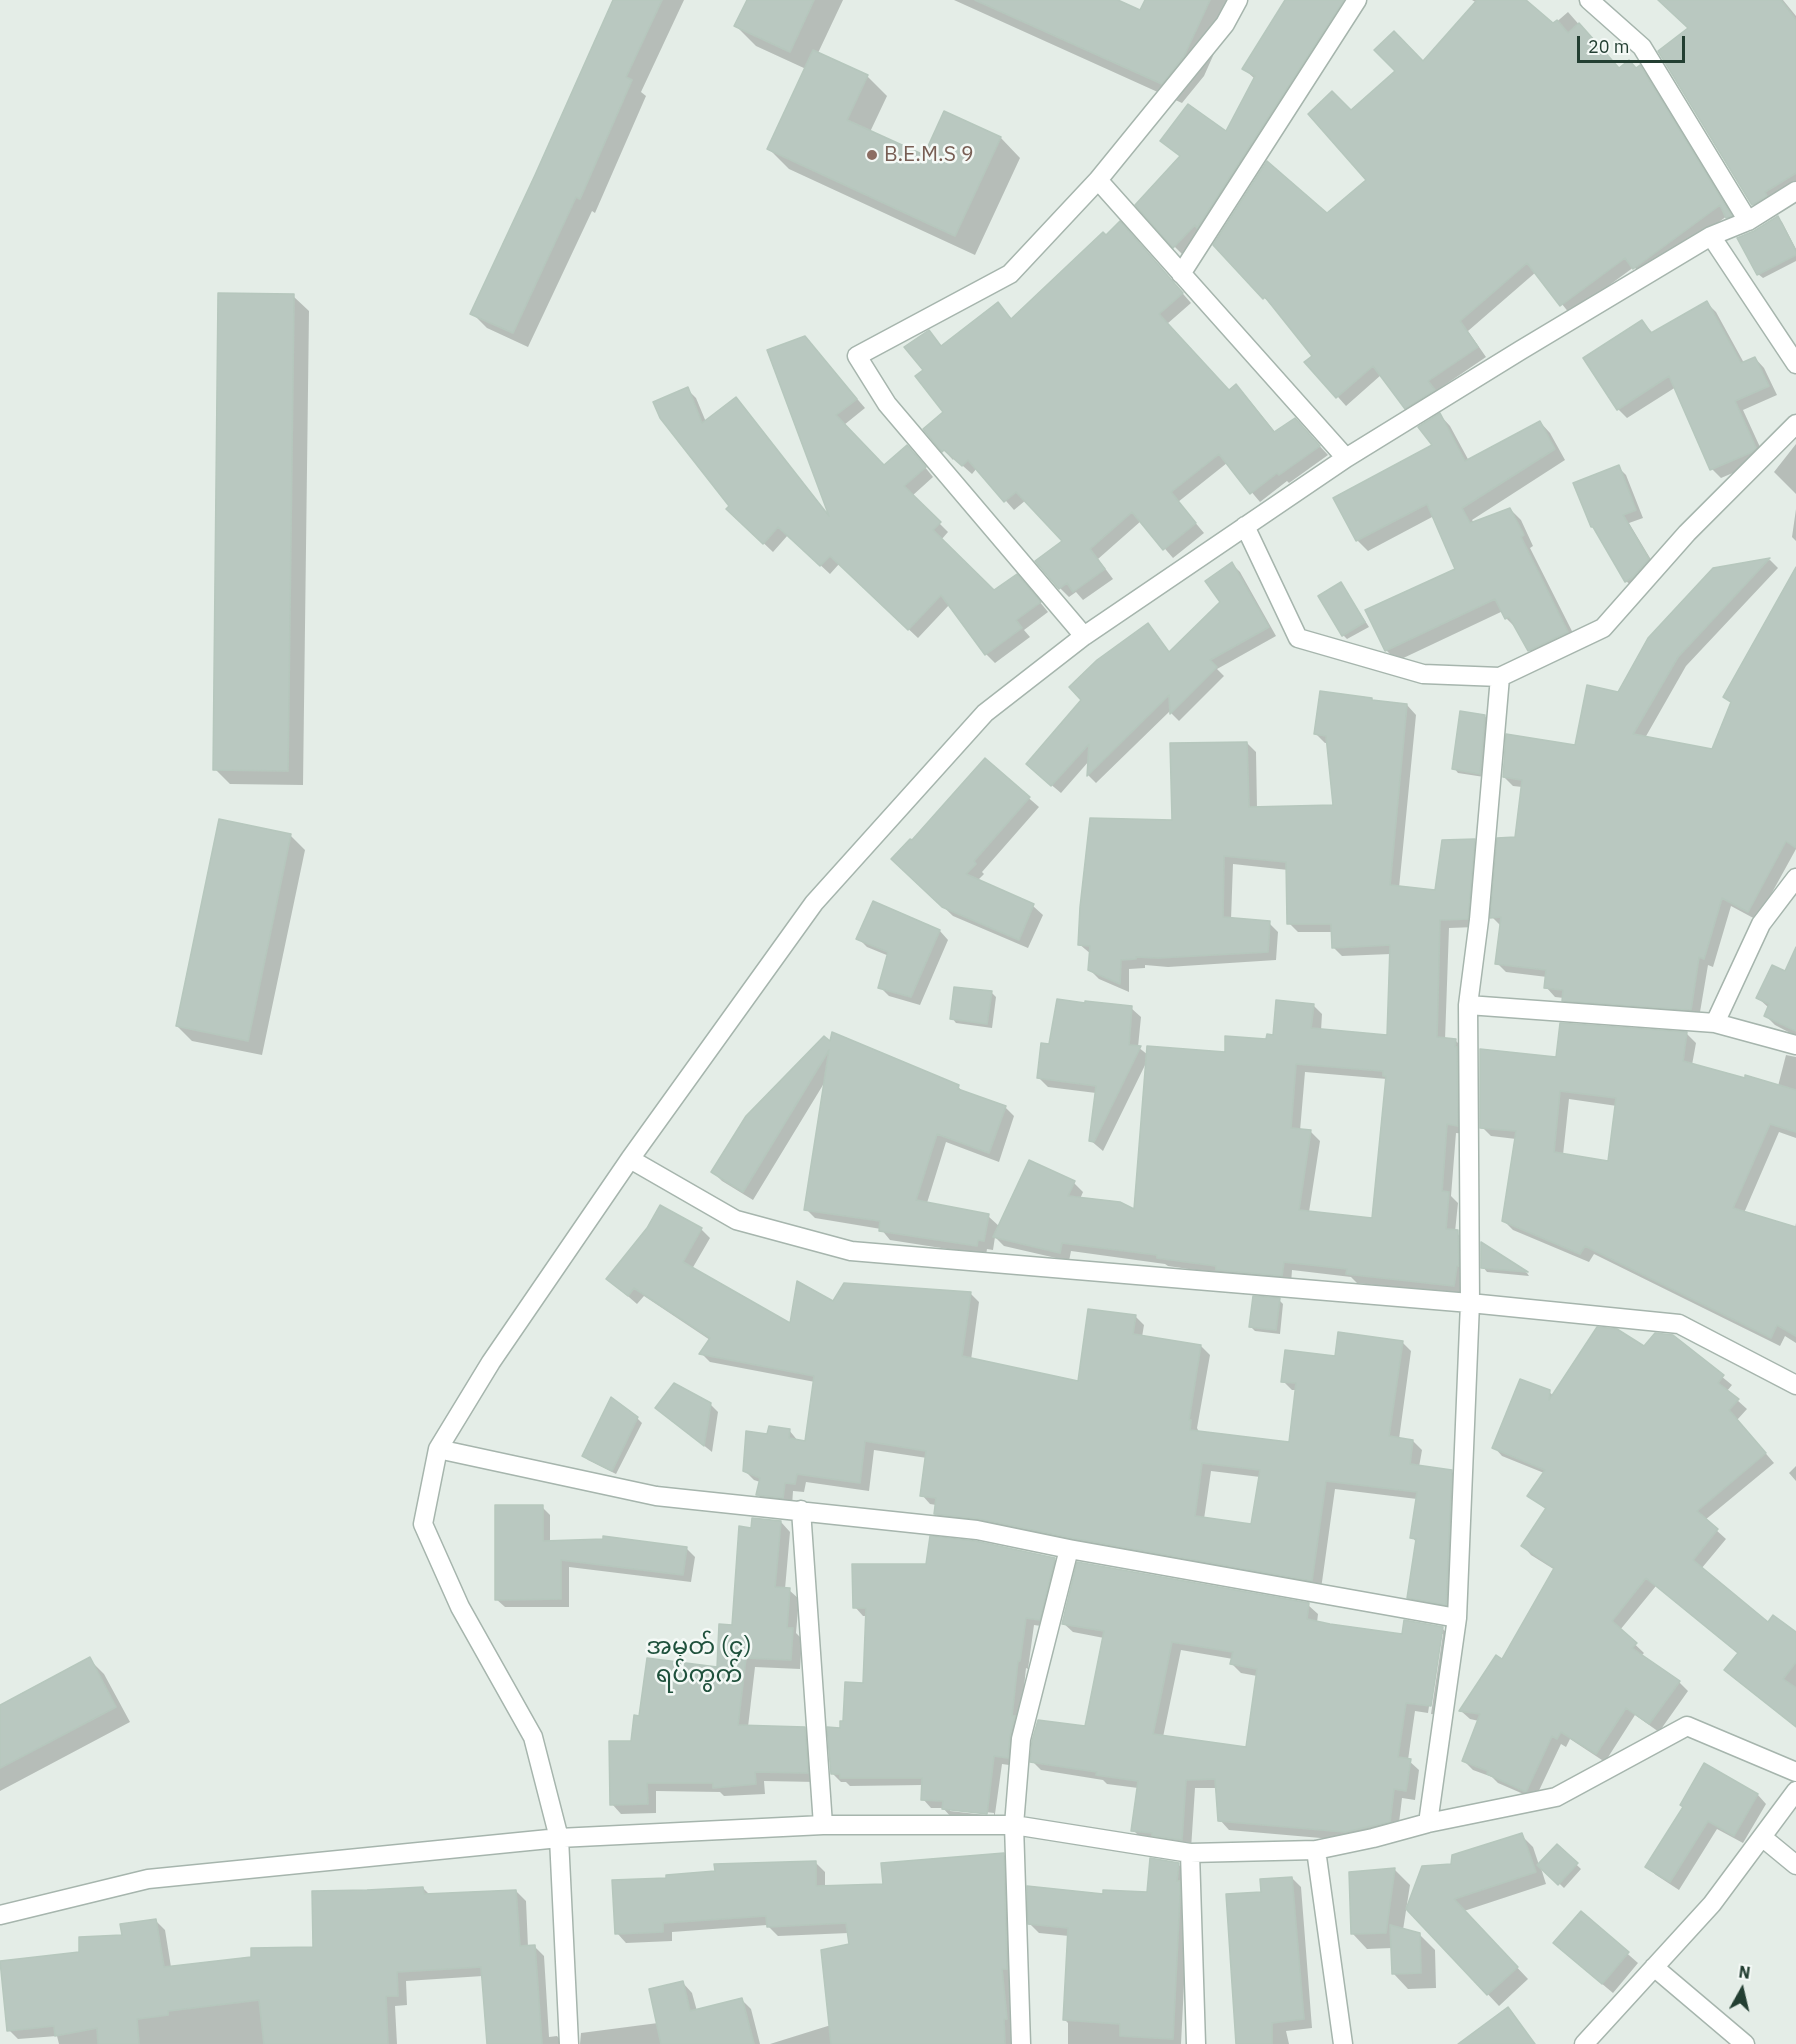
<!DOCTYPE html>
<meta charset="utf-8">
<style>
body{margin:0}
#map{position:relative;width:1796px;height:2044px;overflow:hidden;background:#e4ede7;font-family:"IBM Plex Sans",sans-serif}
canvas{display:block}
.north{position:absolute;left:1712px;top:1960px;width:60px;height:60px;-webkit-text-stroke:4px #f4f9f6;paint-order:stroke;rotate:8deg;font-size:16px;font-weight:700;line-height:24px;text-align:center;color:#233f32}
.north::after{content:'';display:block;margin:auto;width:21px;height:27px;background:#233f32;clip-path:polygon(50% 0,100% 100%,50% 72%,0 100%)}
.scale{position:absolute;left:1577px;top:36px;width:108px;height:27px;box-sizing:border-box;border:3px solid #233f32;border-top:0;padding-left:8px;font-size:18px;line-height:21px;white-space:nowrap;color:#233f32;-webkit-text-stroke:4px #f4f9f6;paint-order:stroke}
</style>
<div id="map">
<canvas width="1796" height="2044"></canvas>
<div class="north">N</div>
<div class="scale">20 m</div>
</div>
<script>
const ctx = document.querySelector('canvas').getContext('2d');
ctx.lineJoin = 'round';
function fillPath(path, color) {
  ctx.fillStyle = color;
  ctx.fill(path, 'evenodd');
}
function strokePath(path, color, width, dash) {
  ctx.strokeStyle = color;
  ctx.lineWidth = width;
  ctx.lineCap = dash ? 'butt' : 'round';
  ctx.setLineDash(dash || []);
  ctx.stroke(path);
}
function label(font, color, halo, rows, align = 'center') {
  ctx.font = font + ' "IBM Plex Sans","Noto Sans Myanmar",sans-serif';
  ctx.lineWidth = 5;
  ctx.setLineDash([]);
  ctx.textBaseline = 'middle';
  ctx.strokeStyle = halo;
  ctx.fillStyle = color;
  for (const [text, x, y, turn = 0] of rows) {
    ctx.save();
    ctx.translate(x, y);
    ctx.rotate((+turn || 0) * Math.PI / 180);
    ctx.textAlign = isNaN(turn) ? turn : align;
    if (halo) ctx.strokeText(text, 0, 0);
    ctx.fillText(text, 0, 0);
    ctx.restore();
  }
}
const shadow = new Path2D(`
 M615,0H684L641,92L646,96L595,213L592,211L528,347L487,328L472,313Z
 M748,0H843L818,53L867,76L887,96L870,132L924,157L1001,138L1020,158L975,255L789,169L769,149L806,69L756,46L736,26Z
 M954,0H1114L1141,12L1147,0H1238L1204,76L1182,103Z
 M1287,0H1332L1350,15L1184,256L1174,246L1226,134L1255,79L1244,69Z
 M1472,0H1523L1553,25L1568,12L1619,70L1636,69L1639,67L1648,76L1739,225L1737,226L1727,216L1644,277L1634,267L1570,314L1536,272L1468,331L1486,357L1436,391L1443,400L1415,417L1381,375L1346,406L1307,362L1314,356L1273,307L1215,244L1327,215L1368,180L1351,112L1423,63L1477,3Z
 M1691,0H1783L1796,16V186L1761,213L1753,204L1660,51L1690,29Z
 M1777,218L1782,222L1796,249V261L1763,278L1758,274L1754,232Z
 M1129,232L1191,303L1167,324L1229,392L1236,386L1245,395L1276,433L1304,429L1328,455L1289,483L1287,481L1260,502L1227,463L1178,502L1204,533L1173,558L1141,521L1098,559L1113,579L1083,600L1076,592L1069,597L1060,588L1064,542L1026,500L1014,510L977,468L972,474L954,458L953,460L925,430L945,412L925,370L928,332L942,347L1012,320L1107,237Z
 M293,296L309,311L303,785L230,784L215,769Z
 M1707,303L1716,312L1744,363L1755,358L1764,368L1777,395L1743,410L1765,458L1761,461L1721,478L1712,469L1676,387L1627,418L1618,409L1642,322L1653,333Z
 M805,338L865,408L844,425L885,467L916,456L933,477L912,496L948,532L941,540L994,592L1026,585L1048,612L1024,630L1030,637L995,663L986,654L950,604L918,638L839,564L830,574L788,535L773,552L737,518L687,389L696,398L706,422L736,399L831,518Z
 M1440,415L1450,426L1469,461L1540,422L1550,433L1565,460L1472,520L1474,523L1510,509L1521,520L1533,546L1530,548L1578,643L1540,661L1529,650L1517,629L1506,618L1503,611L1397,661L1386,650L1456,570L1434,516L1368,551L1357,540L1335,499L1434,445Z
 M1796,444V494L1774,472Z
 M1618,467L1626,475L1643,518L1629,523L1656,568L1634,588L1626,581L1598,532L1592,527Z
 M1796,509V541L1792,537Z
 M1770,560L1778,568L1686,666L1645,738L1713,750L1732,704L1725,697L1796,584V849L1757,920L1731,906L1713,967L1708,965L1699,1018L1573,1009L1564,1000V998L1555,997L1546,987L1547,977L1506,972L1497,963L1501,926L1492,917L1516,839L1522,787L1513,786L1504,777L1576,747L1714,570Z
 M1232,564L1240,572L1276,636L1217,669L1224,676L1179,721L1171,713V710L1096,783L1088,775L1089,761L1061,793L1036,772L1083,700L1147,625L1170,653L1222,602Z
 M1341,584L1369,627L1347,639L1343,635Z
 M1374,702L1407,705L1416,715L1399,888L1436,892L1474,841L1483,850L1476,927L1449,928L1445,1040L1456,1041L1465,1050L1466,1134L1456,1133L1451,1196L1458,1203L1455,1232L1467,1241L1463,1295L1357,1283L1351,1277L1292,1270L1291,1284L1168,1266L1165,1264L1071,1251L1069,1261L1004,1246L995,1237L993,1250L987,1249L986,1255L890,1240L881,1229L815,1218L806,1209L826,1080L753,1200L722,1181L713,1172L831,1044L958,1087L965,1093L1005,1107L1014,1116L999,1162L946,1142L927,1203L988,1216L1000,1227L1074,1183L1083,1192L1080,1199L1136,1212L1148,1059L1103,1151L1090,1140L1096,1093L1048,1087L1039,1078L1051,1045L1131,1008L1141,1017L1138,1047L1148,1055L1226,1054L1268,1040L1313,1005L1322,1014L1321,1031L1389,1036L1391,954L1342,956L1333,947V932H1298L1289,923L1288,870L1233,864L1231,920L1269,923L1278,932L1276,960L1168,967L1145,965V968L1129,969V992L1099,979L1089,969L1091,954L1079,944L1174,822L1247,743L1256,752L1257,808L1335,807L1329,743H1325L1316,734ZM1305,1072L1387,1079L1373,1219L1309,1212L1320,1141L1311,1132L1300,1131Z
 M1485,716L1489,721L1484,777L1458,773L1454,768Z
 M985,760L1039,807L982,872L984,874L977,881L1033,906L1043,915L1028,948L953,916L902,868L912,843Z
 M290,835L305,850L262,1055L192,1041L177,1026Z
 M874,903L940,931L948,940L920,1005L889,996L880,987L889,956L867,947L858,938Z
 M1796,957V1036L1775,1025L1766,1016L1769,1008L1758,998L1788,974Z
 M991,992L996,997L992,1028L956,1023L952,1018Z
 M1687,1034L1696,1043L1692,1065L1778,1086L1786,1055L1796,1057V1138L1779,1132L1744,1213L1795,1228L1796,1223V1343L1785,1336L1780,1346L1594,1254L1589,1262L1513,1230L1504,1221L1516,1139L1491,1136L1482,1127L1557,1058ZM1569,1099L1617,1106L1609,1162L1563,1155Z
 M701,1229L710,1238L692,1269L791,1325L834,1304L970,1293L979,1302L971,1360L1079,1383L1135,1316L1144,1325L1142,1337L1201,1346L1210,1355L1197,1428L1199,1432L1291,1444L1296,1390H1292L1283,1381L1336,1357L1402,1342L1411,1351L1399,1439L1413,1441L1422,1450L1419,1467L1451,1471L1460,1480L1455,1612L1418,1606L1409,1597L1417,1543L1412,1537L1417,1499L1335,1489L1321,1589L944,1522L935,1514L936,1505L930,1504L922,1495L927,1458L874,1450L869,1491L806,1482L804,1492L793,1491L792,1506L767,1504L758,1495L760,1482L754,1480L745,1471L769,1436L789,1430L798,1441L807,1443L815,1382L710,1362L701,1353L710,1340L644,1296L637,1304L608,1279ZM1211,1471L1260,1477L1252,1526L1204,1519Z
 M1482,1245L1527,1273L1529,1276L1487,1272L1483,1267Z
 M1279,1300L1283,1304L1280,1334L1255,1331L1250,1326Z
 M1672,1336L1732,1385L1727,1391L1747,1409L1737,1420L1774,1463L1705,1520L1726,1539L1701,1569L1768,1624L1796,1634V1725L1735,1679L1726,1670L1739,1654L1656,1586L1620,1630L1644,1653L1641,1656L1679,1682L1688,1691L1659,1732L1635,1715L1605,1762L1570,1739L1566,1747L1561,1744L1535,1799L1498,1783L1492,1777L1473,1770L1464,1761L1479,1721L1470,1719L1461,1711L1502,1661L1555,1570L1531,1555L1523,1546L1547,1510L1529,1496L1544,1473L1502,1456L1494,1447L1549,1392L1554,1396L1645,1348Z
 M710,1404L718,1412L712,1452L657,1408Z
 M637,1418L642,1423L616,1474L588,1460L584,1456Z
 M1796,1466V1481L1789,1473Z
 M542,1507L550,1515V1542L604,1541L605,1538L687,1549L695,1557L691,1582L569,1567V1607H505L496,1599Z
 M781,1522L790,1532L785,1589L789,1590L799,1599L796,1633L802,1639L800,1669L755,1667L748,1727L804,1728L814,1738L817,1782L764,1781L765,1794L724,1796L720,1792L656,1791V1813L621,1814L612,1804L640,1717L718,1669L734,1627L752,1529Z
 M1054,1559L1063,1567L1048,1627L1034,1625L1028,1669L1026,1668L1016,1766L1002,1764L994,1821L951,1817L943,1808H931L923,1799V1785L850,1786L846,1782H841L832,1773L841,1729L864,1684L867,1616H863L855,1607L928,1566ZM950,1808L994,1813V1816L950,1811Z
 M1308,1605L1318,1614L1317,1623L1403,1636L1442,1628L1451,1638L1440,1715L1431,1714L1443,1634H1440L1428,1713L1415,1711L1408,1760L1419,1770L1415,1800L1402,1798L1398,1831L1355,1841L1229,1830L1220,1820L1217,1788H1195L1191,1849L1142,1839L1133,1830L1138,1788L1107,1784L1103,1780L1041,1770L1032,1761L1086,1728L1104,1638L1073,1632L1063,1623ZM1181,1650L1233,1659L1232,1664L1241,1673L1257,1676L1247,1749L1163,1737Z
 M89,1659L104,1674L130,1722L0,1791V1706Z
 M1705,1765L1758,1795L1766,1804L1743,1843L1717,1829L1679,1890L1656,1875L1647,1867L1684,1807Z
 M1521,1835L1533,1847L1539,1865L1557,1846L1581,1869L1564,1888L1540,1865L1546,1884L1464,1911L1528,1979L1499,2006L1407,1908L1453,1865Z
 M1003,1854L1013,1864L1014,2044H770L831,2025L851,1945L849,1933L778,1936L767,1925L672,1932V1941L626,1943L617,1933L668,1879L815,1862L825,1872V1887L884,1886Z
 M1178,1864L1187,1873L1188,1904L1181,2044H1068V2023L1064,2019L1069,1936L1039,1933L1030,1924L1104,1896L1148,1894Z
 M1395,1870L1410,1885L1403,1930L1419,1934L1435,1950L1436,1988L1408,1989L1393,1973L1392,1948L1367,1949L1352,1933L1350,1874Z
 M1292,1878L1301,1887L1312,2028L1286,2031L1289,2044H1239L1262,1893Z
 M423,1888L430,1895L516,1891L526,1901L528,1947L534,1946L544,1956L549,2037L557,2036L564,2044H489L483,1976L406,1981L407,2005L395,2006L397,2044H59L57,2036L18,2039L9,2030L81,1953L124,1937L155,1920L165,1930L171,1967L253,1958L314,1949Z
 M1581,1913L1638,1963L1613,1993L1565,1953Z
 M683,1983L692,1993L697,2011L742,2000L751,2009L760,2044H580L581,2033L658,2023Z`);
const building = new Path2D(`
 M613,0H662L626,77L632,80L580,199L576,197L513,333L470,314L535,175Z
 M747,0H814L790,52L734,26Z
 M975,0H1118L1140,10L1145,0H1210L1184,56L1162,84Z
 M1285,0H1344L1197,228L1195,225L1173,248L1135,205L1180,156L1160,141L1188,104L1226,131L1255,76L1242,69Z
 M1477,0H1526L1553,23L1557,20L1568,33L1579,23L1619,68L1629,60L1636,68L1640,65L1732,216L1726,218L1720,205L1633,269L1625,258L1560,306L1527,263L1460,321L1478,347L1428,381L1435,390L1405,409L1373,366L1336,398L1304,362L1312,356L1265,297L1263,299L1213,245L1267,161L1327,213L1366,180L1308,114L1332,91L1351,110L1395,71L1374,50L1394,31L1423,61Z
 M1658,0H1781L1796,20V173L1765,192L1767,196L1752,205L1658,51L1688,28Z
 M813,50L868,75L847,120L924,155L944,111L1001,137L955,236L767,149Z
 M1778,216L1796,251V255L1757,275L1737,238L1754,231Z
 M1120,221L1183,293L1159,314L1229,390L1236,384L1274,432L1295,418L1320,446L1279,475L1277,473L1250,494L1219,454L1171,492L1196,523L1163,550L1132,512L1090,549L1105,569L1073,592L1067,583L1059,589L1035,561L1062,541L1016,492L1004,502L968,460L962,466L944,450L942,452L923,429L943,412L915,376L923,370L904,347L929,330L941,346L998,302L1011,319L1103,232L1106,235Z
 M218,293L294,294L288,771L213,770Z
 M1707,301L1741,363L1755,357L1769,386L1735,401L1756,448L1752,452L1710,470L1669,376L1617,410L1583,358L1642,320L1651,333Z
 M805,336L857,399L836,415L884,465L907,445L926,467L904,486L941,522L933,530L994,590L1017,574L1041,602L1016,620L1022,628L985,655L941,595L908,630L830,556L820,566L778,527L763,544L726,509L729,506L660,418L653,402L688,387L702,423L736,397L829,516L767,350Z
 M1440,413L1465,461L1540,421L1555,449L1462,508L1470,523L1510,508L1524,535L1521,537L1568,632L1528,651L1509,617L1505,619L1495,599L1385,651L1365,610L1455,569L1427,504L1356,541L1333,498L1432,445L1418,427Z
 M1619,465L1636,510L1623,515L1649,559L1633,577L1625,582L1593,527H1591L1573,483Z
 M1770,558L1678,657L1633,734L1712,749L1731,702L1723,697L1796,567V848L1786,841L1748,912L1722,898L1704,959L1699,957L1691,1010L1562,1001L1563,990L1544,988L1546,970L1495,964L1501,917L1490,918L1497,838L1515,837L1522,780L1503,777L1506,734L1575,745L1587,685L1618,692L1648,638L1713,568Z
 M1232,562L1269,627L1210,660L1217,667L1170,714L1169,695L1087,776L1089,744L1051,786L1026,764L1081,700L1069,687L1097,660L1148,623L1169,652L1220,602L1205,581Z
 M1341,582L1365,622L1342,636L1318,596Z
 M1320,691L1372,698V700L1407,704L1390,885L1435,890L1442,840L1475,839L1468,919L1440,920L1437,1037L1456,1039L1455,1047H1457L1458,1126L1447,1124L1442,1191L1449,1192L1446,1229L1458,1230L1459,1266H1457L1454,1286L1346,1274L1347,1269L1284,1262L1282,1276L1216,1270V1266L1157,1258V1255L1062,1243L1060,1253L993,1237L1029,1160L1075,1181L1068,1196L1120,1202L1134,1209L1147,1046L1225,1052V1036L1266,1039L1267,1034L1273,1035L1276,1000L1314,1004L1311,1028L1387,1035L1390,945L1332,948L1331,924H1287L1286,862L1224,856L1223,917L1270,921L1268,952L1158,958L1136,957V959L1121,960L1120,984L1088,970L1090,946L1078,945L1080,907L1090,818L1172,820L1170,743L1247,742L1249,807L1333,805L1326,736L1314,734ZM1296,1064L1383,1071V1076H1386L1372,1218L1299,1210L1311,1130L1291,1128Z
 M1460,711L1485,715L1480,774L1452,769Z
 M985,758L1030,797L974,861L976,864L966,874L1034,904L1019,940L942,907L891,859L910,839L912,840Z
 M219,819L291,834L248,1041L176,1026Z
 M873,901L940,930L911,997L878,988L888,952L856,939Z
 M1796,947V1031L1764,1016L1769,1004L1756,998L1772,965L1785,971Z
 M954,987L992,991L987,1024L950,1019Z
 M1057,999L1085,1003V1001L1132,1006L1129,1045L1141,1046L1094,1142L1089,1141L1096,1086L1037,1078L1041,1043L1049,1044Z
 M1560,1023L1687,1032L1683,1061L1745,1078V1075L1796,1090V1132L1770,1124L1733,1208L1796,1227V1336L1777,1325L1771,1338L1585,1246L1580,1254L1502,1221L1516,1131L1480,1128V1049L1556,1057ZM1560,1091L1616,1098L1608,1161L1554,1152Z
 M832,1032L959,1085L958,1089L1006,1106L989,1153L937,1134L916,1200L989,1214L984,1241L978,1240L977,1246L879,1231L880,1221L804,1210L829,1050L743,1192L711,1172L746,1116L824,1036L830,1041Z
 M660,1205L702,1228L683,1262L790,1323L797,1281L833,1301L844,1283L971,1292L962,1356L1078,1381L1088,1309L1136,1315L1133,1334L1201,1345L1189,1420H1191L1190,1430L1289,1442L1296,1383L1281,1382L1285,1350L1335,1356L1338,1332L1403,1341L1389,1436L1413,1440L1410,1464L1452,1470L1446,1605L1407,1598L1416,1539L1410,1538L1417,1492L1326,1481L1312,1581L1071,1538L979,1519L934,1514L936,1498L920,1496L926,1451L865,1441L860,1483L797,1474L795,1484L785,1483L783,1498L756,1495L760,1478L743,1471L746,1431L767,1434L769,1426L790,1429L789,1438L805,1441L814,1376L699,1354L710,1338L634,1288L628,1296L606,1279L647,1228ZM1202,1463L1260,1470L1251,1524L1195,1516Z
 M1481,1242L1528,1272L1481,1268Z
 M1253,1296L1280,1298L1276,1330L1249,1327Z
 M1597,1327L1617,1329L1644,1346L1655,1333L1673,1335L1724,1375L1718,1383L1739,1399L1729,1410L1766,1453L1697,1511L1718,1529L1693,1560L1768,1622L1773,1615L1796,1632V1662L1783,1679L1796,1688V1727L1724,1670L1738,1653L1646,1578L1612,1621L1637,1643L1632,1648L1680,1681L1649,1724L1626,1708L1596,1754L1561,1732L1557,1739L1552,1736L1526,1792L1487,1774L1488,1771L1462,1761L1480,1714L1459,1711L1496,1655L1502,1659L1554,1568L1521,1546L1546,1508L1527,1496L1545,1470L1492,1448L1520,1379L1550,1390L1549,1400Z
 M674,1383L711,1403L704,1446L655,1408Z
 M611,1397L638,1417L612,1471L582,1456Z
 M495,1505H543V1541L603,1539V1536L687,1547L683,1575L561,1560V1599L495,1600Z
 M752,1518L781,1521L775,1587L790,1588L787,1628H793L791,1660L746,1658L738,1725L805,1727L808,1773L755,1772L756,1784L713,1788V1783H647L648,1804L610,1805L609,1741H631L634,1715L639,1716L647,1658L717,1667L719,1624L732,1625L739,1526L751,1528Z
 M930,1536L975,1541L1055,1558L1040,1620L1026,1618L1020,1661H1018L1012,1716H1015L1010,1736L1008,1758L994,1756L987,1814L942,1809L943,1801L921,1800L922,1778H840V1774H831L827,1727L840,1728V1721H843L845,1682L863,1683L866,1608H853L852,1564H926Z
 M1077,1562L1309,1603L1307,1619L1330,1624L1402,1634L1404,1620L1443,1627L1431,1706L1406,1703L1398,1757L1411,1759L1406,1791L1394,1789L1390,1822L1345,1832L1218,1821L1215,1779L1186,1780L1182,1840L1152,1836V1833L1131,1831L1138,1781L1096,1775L1097,1772L1030,1762L1032,1741L1038,1720L1085,1726L1104,1631L1062,1624ZM1172,1642L1233,1652L1230,1664L1257,1669L1246,1747L1153,1734Z
 M90,1657L116,1707L0,1768V1705Z
 M1704,1763L1758,1794L1734,1836L1708,1821L1670,1882L1645,1867L1683,1807L1680,1805Z
 M1522,1833L1536,1872L1454,1899L1518,1967L1487,1995L1406,1909L1422,1866L1451,1864L1452,1855Z
 M1557,1844L1578,1863L1558,1885L1537,1865Z
 M1004,1853L1007,1969H1002L1007,2019H1004L1005,2044H831L821,1950L849,1944L846,1923L767,1927L766,1916L663,1923V1932L615,1934L612,1880L666,1878V1875L715,1871L714,1864L816,1861V1886L883,1884L881,1863Z
 M1150,1858L1179,1863L1177,1881H1180V1895L1173,2039L1120,2036V2024L1063,2020L1068,1928L1028,1924L1027,1886L1103,1894V1890L1147,1892Z
 M1395,1868L1386,1933L1351,1934L1349,1872Z
 M1292,1877L1304,2019L1272,2023V2044H1236L1226,1894L1261,1892L1260,1879Z
 M423,1887L424,1894L516,1890L520,1946L535,1945L542,2044H487L481,1967L397,1972L398,1996H386L388,2044H264L259,2000L168,2011V2015L137,2019L139,2044H98L97,2028L55,2036L54,2026L7,2031L0,1961L79,1952V1937L122,1935L120,1924L156,1919L164,1967L251,1957V1948L313,1947L312,1891L367,1890Z
 M1581,1911L1629,1952L1602,1984L1553,1943Z
 M1390,1925L1420,1933L1421,1973L1392,1974Z
 M683,1981L690,2011L742,1998L754,2044H661L649,1989Z
 M1508,2007L1535,2044H1458Z`);
const minor = new Path2D(`
 M1589,0L1642,47L1748,221
 M1098,180L1346,458
 M1711,236L1796,364
 M1181,274L1357,0
 M1245,526L1298,638L1423,674L1500,677L1603,628L1687,533L1796,424
 M1084,636L887,404L857,356L1010,274L1098,180L1225,24L1238,0
 M1468,1005L1715,1023L1796,1045
 M1715,1023L1761,924L1796,878
 M630,1159L736,1220L851,1251L1470,1303L1679,1324L1796,1385
 M438,1449L656,1496L977,1530L1069,1549L1457,1618
 M801,1510L823,1825
 M1428,1823L1457,1618L1470,1303L1468,1005L1479,920L1500,677
 M1762,1837L1796,1865
 M1316,1850L1343,2044
 M1190,1853L1196,2044
 M0,1915L148,1879L559,1838L823,1825H1014L1190,1853L1316,1850L1373,1838L1428,1823L1556,1797L1687,1726L1796,1772
 M1654,1967L1745,2044
 M569,2044L559,1838L533,1737L460,1607L423,1524L438,1449L491,1362L630,1159L814,903L985,713L1084,636L1346,458L1521,350L1711,236L1748,221L1796,191
 M1021,2044L1014,1825L1021,1739L1069,1549
 M1584,2044L1712,1904L1796,1791`);
const markers = [
 [872,155,6,"#8d6e63"]
];
const educationNames = [
 ["B.E.M.S 9",884,155]
];
const quarterNames = [
 ["အမှတ် (၄)",699,1647],
 ["ရပ်ကွက်",699,1675]
];
fillPath(shadow, '#0003');
fillPath(building, '#b9c8c0');
strokePath(building, '#b6c7bd', 1.5);
strokePath(minor, '#a6b5ad', 21);
strokePath(minor, '#fff', 18);
for (const [x, y, r, color] of markers) {
  const dot = new Path2D();
  dot.arc(x, y, r, 0, 2 * Math.PI);
  ctx.fillStyle = color;
  ctx.fill(dot);
  strokePath(dot, '#f4f9f6', 2);
}
label('21px', '#785e54', '#f4f9f6', educationNames, 'left');
label('24px', '#1f513c', '#f4f9f6', quarterNames);
</script>
